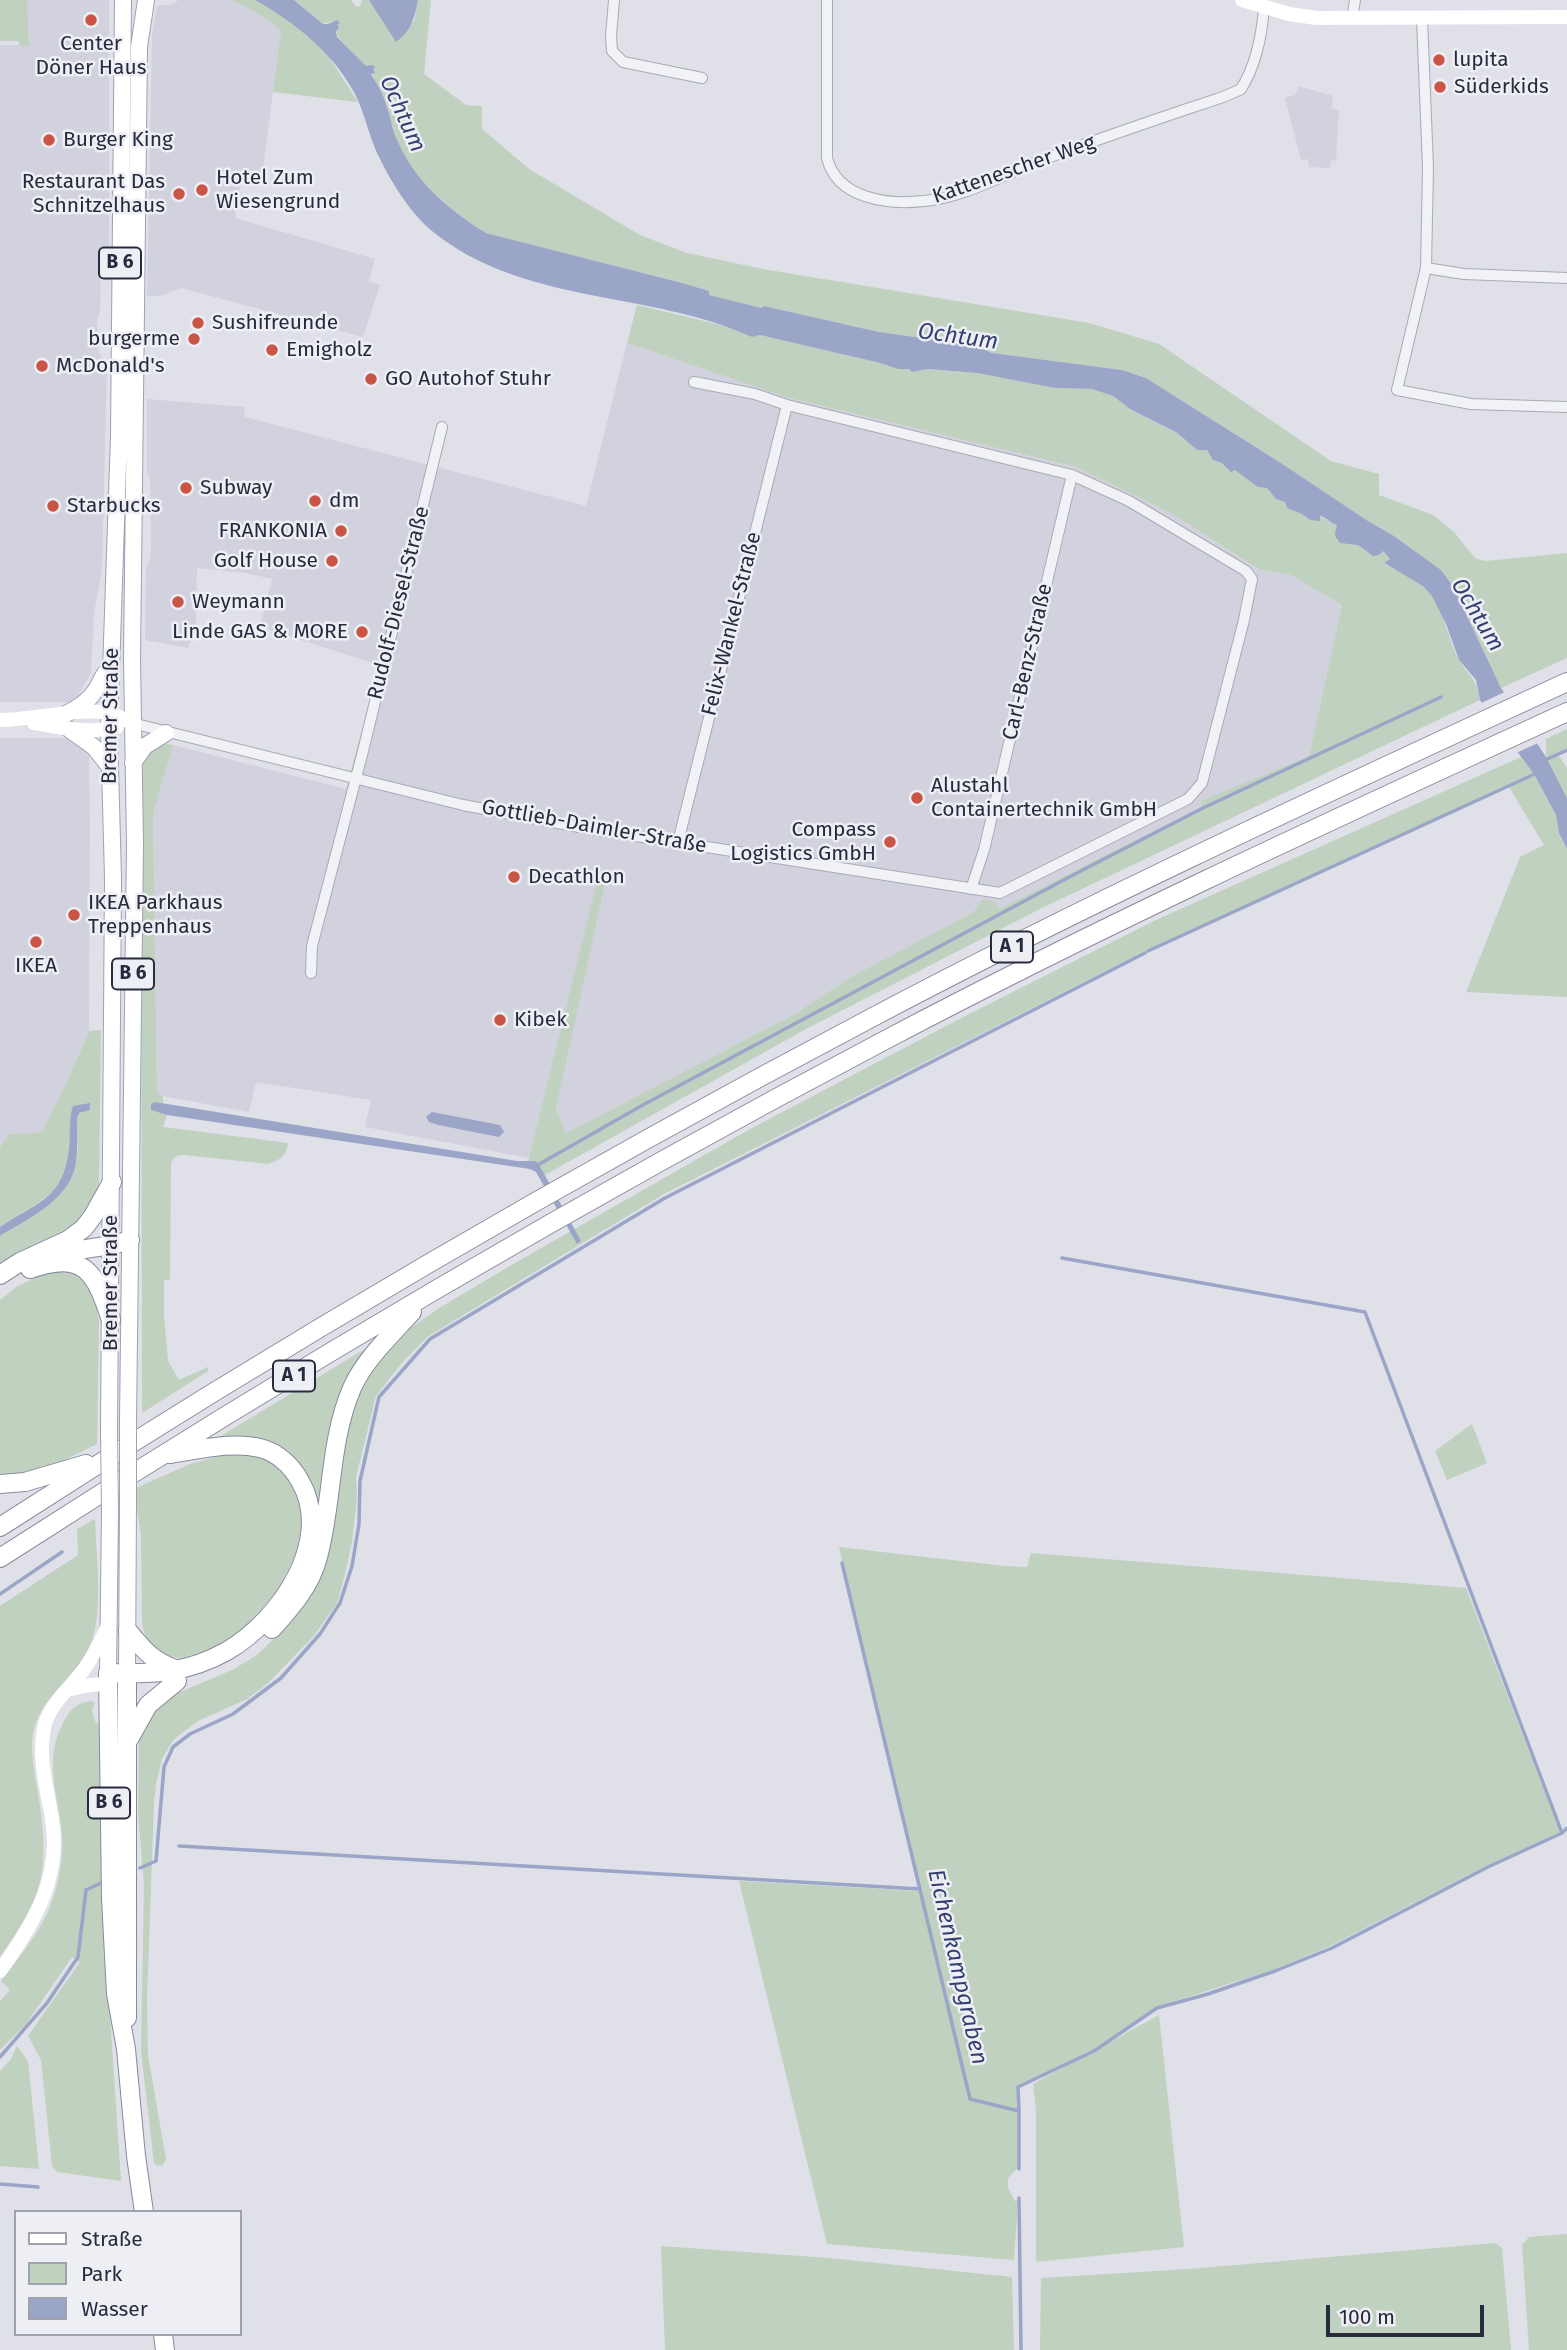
<!DOCTYPE html>
<meta charset="utf-8">
<style>
body{margin:0}
#map{position:relative;width:1567px;height:2350px;overflow:hidden;background:#dfe0e8;font-family:"Fira Sans",sans-serif}
canvas{display:block}
.legend{position:absolute;left:14px;top:2210px;width:228px;height:126px;box-sizing:border-box;background:#eeeff5;border:2px solid #9fa1ac;margin:0;padding:9px 12px;list-style:none;font-size:21px;color:#282b3e}
.legend li{display:flex;align-items:center;gap:14px;height:35px}
.legend b{width:35px;border:2px solid #9fa1ac}
.scale{position:absolute;left:1326px;top:2305px;width:158px;height:32px;box-sizing:border-box;border:4px solid #282b3e;border-top:0;padding-left:9px;font-size:21px;line-height:24px;white-space:nowrap;color:#282b3e;-webkit-text-stroke:5px #eeeff5;paint-order:stroke}
</style>
<div id="map">
<canvas width="1567" height="2350"></canvas>
<ul class="legend">
<li><b style="height:9px;background:#fff"></b>Straße</li>
<li><b style="height:19px;background:#c0d1c0"></b>Park</li>
<li><b style="height:19px;background:#9ba5c7"></b>Wasser</li>
</ul>
<div class="scale">100 m</div>
</div>
<script>
const ctx = document.querySelector('canvas').getContext('2d');
ctx.lineJoin = 'round';
function fillPath(path, color) {
  ctx.fillStyle = color;
  ctx.fill(path, 'evenodd');
}
function strokePath(path, color, width, dash) {
  ctx.strokeStyle = color;
  ctx.lineWidth = width;
  ctx.lineCap = dash ? 'butt' : 'round';
  ctx.setLineDash(dash || []);
  ctx.stroke(path);
}
function label(font, color, halo, rows, align = 'center') {
  ctx.font = font + ' "Fira Sans",sans-serif';
  ctx.lineWidth = 5;
  ctx.setLineDash([]);
  ctx.textBaseline = 'middle';
  ctx.strokeStyle = halo;
  ctx.fillStyle = color;
  for (const [text, x, y, turn = 0] of rows) {
    ctx.save();
    ctx.translate(x, y);
    ctx.rotate((+turn || 0) * Math.PI / 180);
    ctx.textAlign = isNaN(turn) ? turn : align;
    if (halo) ctx.strokeText(text, 0, 0);
    ctx.fillText(text, 0, 0);
    ctx.restore();
  }
}
const built = new Path2D(`
 M27,0H109V245L101,271L100,311L97,321L99,354L107,363L102,570L94,613L91,673L76,699L68,702H0V45H29Z
 M179,0H232L267,19L281,31L262,176L242,174L235,218L375,259L369,281L380,285L363,337L181,288L160,296H147L152,35L157,5H169Z
 M1299,86L1333,96L1331,108L1339,110L1336,161L1331,160L1330,168L1309,167L1308,159L1301,160L1285,98L1295,95Z
 M627,343L789,398L1076,467L1169,512L1259,570L1289,574L1342,605L1309,756L1202,801L1201,807L999,909L975,912L851,977L795,1014L566,1133L556,1109L604,884L598,882L529,1158L365,1127L371,1100L256,1082L249,1112L157,1095L153,814L173,745L346,789L379,665L260,627L272,579L246,573L197,568L196,623L188,648L145,640L146,568L150,560L151,550L150,479L147,472V399L244,407L245,417L586,506Z
 M0,738H68L81,745L89,756L90,825L89,1031L66,1084L42,1132L9,1134L0,1147Z`);
const green = new Path2D(`
 M0,0H27L29,46L19,45V41H0Z
 M232,0H255L285,17L325,51L358,102L273,92L281,31L267,19Z
 M294,0H351L356,7L360,6L362,0H369L383,18L414,22L418,0H431L424,74L466,105L482,106V129L529,169L640,235L687,253L763,269L1089,323L1159,344L1331,461L1379,474V495L1433,515L1454,532L1476,559L1486,561L1567,553V658L1501,688L1453,586L1441,570L1394,536L1368,521L1284,465L1146,378L1122,370L992,353L973,345L879,332L764,306L763,308L709,295L682,283L486,233C447,209 409,177 394,132C390,121 389,110 385,100C381,88 372,79 370,66L366,67L337,36V25L339,23L333,21L323,24Z
 M637,305L738,329L752,337L760,335L880,363L898,369H909L912,372L928,369L977,373L1055,388L1092,389L1113,396L1130,409L1176,432L1197,450H1207L1213,460L1222,462L1231,471L1235,470L1267,488L1276,499L1285,502L1287,508L1302,514L1310,520C1328,512 1323,523 1337,525L1368,553L1383,551L1390,559L1384,564C1397,571 1411,577 1422,585C1443,601 1446,635 1458,658C1468,677 1476,675 1480,700L1042,908L806,1029L545,1175L541,1168L529,1161V1158L597,882L605,883L556,1109L566,1133L795,1014L851,977L974,912L982,899L996,902L999,909L1201,807V801L1309,756L1342,605L1289,574L1260,570L1169,512L1076,467L789,398L627,343Z
 M1567,729V748L1557,753L1567,768V798L1546,757V739Z
 M163,743L173,745L153,814L157,1094L163,1096V1103L155,1102L151,1110L167,1115L163,1127L288,1143C286,1157 280,1160 268,1164L184,1155L176,1156L171,1162L170,1280H164V1316L168,1361L179,1380L208,1367V1371L142,1413L141,860L143,765L148,751Z
 M1521,757L1533,774L1147,950L664,1194L427,1337L401,1364L376,1396L356,1477L357,1498L352,1542L344,1578L337,1603L313,1637L267,1684L247,1699L198,1721L174,1739L162,1759L156,1784L154,1803L147,1999L148,2055L166,2159L163,2165L158,2166L154,2163L141,2051L144,1885L138,1813L139,1736L153,1710L171,1696L232,1670L257,1655L292,1621L318,1577L331,1536L350,1414L359,1391L381,1355L409,1329L441,1307L515,1263L752,1128L969,1014L1156,920Z
 M1535,776L1556,815L1559,833L1567,849V997L1466,992L1520,857L1544,845L1509,787Z
 M101,1030L99,1183C97,1194 94,1205 87,1214C69,1237 26,1252 0,1265V1236C29,1217 68,1200 76,1162C79,1148 77,1132 77,1118L79,1113L90,1110L89,1107L70,1116C72,1141 72,1177 51,1194C35,1206 16,1215 0,1227V1147L9,1134L42,1132L66,1084L89,1031Z
 M47,1272L78,1274L93,1288L99,1322L97,1444L38,1473L0,1476V1300L16,1287Z
 M370,1346L319,1516L311,1482L302,1469L214,1440Z
 M1472,1424L1487,1463L1447,1480L1435,1451Z
 M225,1454L260,1456L288,1475L303,1513L297,1552L277,1592L240,1632L212,1649L181,1658L164,1656L153,1648L146,1639L142,1624L141,1535L137,1510L136,1488L190,1464Z
 M95,1519C96,1557 105,1616 88,1651C73,1682 44,1693 34,1729C29,1748 35,1774 38,1793C50,1870 45,1894 0,1957V1606L78,1555L77,1529Z
 M839,1547L1004,1566L1027,1567L1031,1553L1466,1588L1560,1832L1474,1872L1330,1946L1273,1970L1156,2007L1094,2049L1018,2087L1019,2167L1008,2178V2188L1015,2201H1018L1014,2260L827,2244L739,1881L919,1891L969,2099L985,2103L971,2098Z
 M92,1701L95,1703L92,1710L95,1721L102,1728L108,1984L121,2181L57,2172L52,2166L41,2060L28,2036L80,1962L72,1957L26,2024L0,2050V2001L10,1990L1,1981C21,1955 45,1927 54,1895C60,1877 63,1855 62,1836C59,1794 42,1762 64,1721C70,1709 78,1702 92,1701Z
 M1159,2015L1184,2247L1036,2262V2111L1033,2084Z
 M17,2046L28,2061L39,2169L0,2166V2071L11,2059Z
 M1567,2234V2350H1529L1522,2245L1529,2237Z
 M1495,2243L1502,2248L1511,2350H1040L1041,2278L1189,2269Z
 M661,2246L829,2258L1012,2277L1014,2350H665Z`);
const water = new Path2D(`
 M255,0H294L323,24H328L337,20L340,23L337,25L339,27L336,32L337,37L366,66L372,65L375,67L373,69L375,73L371,74C377,84 383,93 386,104C390,114 391,125 395,135C412,179 447,209 486,233L682,283L709,291V295L762,308L764,306L879,332L973,345L992,353L1122,370L1146,378L1284,465L1368,521L1394,536L1441,570L1453,586L1501,688L1546,757L1567,798V849L1559,833L1556,815L1535,776L1480,700L1476,680L1459,660L1446,624L1432,596L1423,586L1384,563L1390,559L1383,551L1379,555L1373,556L1358,545L1340,543C1333,534 1335,534 1337,525C1330,524 1327,517 1320,516V521L1310,520L1302,514L1287,508L1285,502L1276,499L1267,488L1258,487L1235,470L1231,472L1222,463L1213,460L1207,450H1197L1176,432L1130,409L1113,396L1092,389L1055,388L977,373L928,369L912,372L909,369H898L880,363L760,335L752,337C650,290 524,306 432,231C409,212 390,180 377,153C369,135 365,116 357,98C336,55 296,23 255,0Z
 M369,0H418C415,16 411,32 396,42Z
 M155,1102L517,1161H536L541,1168L581,1241L577,1244L536,1172L530,1169L167,1115L151,1110V1104Z
 M90,1103V1110L79,1113L77,1118C77,1132 78,1148 76,1162C71,1199 29,1218 0,1236V1227C38,1201 63,1200 69,1149C71,1135 68,1120 73,1106Z
 M432,1112L500,1125L504,1132L499,1137L438,1125L429,1122L426,1117Z`);
const pier = new Path2D(`
 M1507,691L1540,742L1514,754L1479,704Z`);
const stream = new Path2D(`
 M1543,761L1567,750
 M1148,951L1537,773
 M536,1166L641,1106L1075,874L1203,808L1441,697
 M1062,1258L1365,1312L1562,1833
 M842,1563L970,2099L1019,2111V2169
 M0,1594L62,1552
 M179,1846L920,1889
 M140,1868L156,1861L164,1767L173,1747L190,1734L233,1714L281,1678L320,1634L340,1603L352,1566L359,1524L360,1481L379,1397L430,1339L665,1198L1145,953
 M0,2057L47,2003L78,1957L86,1890L101,1883
 M1019,2111L1018,2087L1094,2051L1157,2008L1208,1994L1275,1971L1332,1948L1488,1867L1562,1833L1567,1828
 M0,2184L38,2187
 M1019,2198L1021,2350`);
const street = new Path2D(`
 M614,0L611,36L612,51L623,62L702,78
 M827,0V158C837,199 888,205 924,201C968,197 1009,171 1050,157C1093,141 1137,126 1181,111C1200,104 1222,99 1241,89C1256,65 1262,35 1264,7
 M1352,19L1355,0
 M1422,19L1428,167L1426,268L1397,390L1471,404L1567,407
 M1426,268L1464,274L1567,278
 M132,723L463,805L579,827L1000,893L1188,799L1202,783L1244,620L1252,579L1246,571L1129,501L1072,475L787,405
 M678,842L787,405L755,394L694,382
 M971,889L984,850L1072,475
 M311,973L312,946L363,751L442,427`);
const secondary = new Path2D(`
 M1242,0L1289,14L1316,18L1567,17
 M0,720C30,720 86,706 112,714C119,716 125,720 132,723
 M34,723C61,728 90,734 117,727
 M67,1690L90,1685L108,1684
 M0,1971C33,1924 62,1879 52,1819C47,1788 37,1756 45,1724C51,1703 69,1689 82,1672C93,1658 100,1642 108,1626`);
const primary = new Path2D(`
 M66,714C78,708 88,702 95,691C102,681 102,675 111,666
 M70,730L94,747L109,766
 M133,763L145,746L166,733
 M128,1420L135,844L132,659L139,47L146,0
 M109,1431L113,878L109,729L119,436L123,0
 M108,1673L110,1514
 M127,1674L128,1502`);
const highway = new Path2D(`
 M52,1257C77,1247 105,1249 130,1240
 M30,1269C85,1250 95,1272 111,1320
 M0,1275L20,1262L68,1240L84,1228L93,1216L112,1182
 M0,1484L25,1482L86,1464
 M0,1527C283,1344 575,1174 873,1017C1100,897 1334,790 1567,682
 M0,1558C288,1372 585,1198 889,1038C1111,921 1339,817 1567,712
 M272,1629C291,1608 311,1585 318,1557C333,1502 329,1441 352,1388C365,1359 391,1335 412,1312
 M128,1631C144,1650 151,1660 175,1669
 M127,1674V2018
 M129,1739L148,1705L177,1681
 M144,2212L136,2156L126,2049L116,1994L111,1898L108,1673C154,1674 186,1674 227,1651C279,1621 335,1541 300,1481C292,1466 277,1452 260,1448C231,1441 198,1450 170,1454
 M163,2334L165,2350`);
const primaryBridge = new Path2D(`
 M109,1431L110,1514
 M128,1502V1420`);
const markers = [
 [91,20,7,"#ca5547"],
 [1439,60,7,"#ca5547"],
 [1440,87,7,"#ca5547"],
 [49,140,7,"#ca5547"],
 [202,190,7,"#ca5547"],
 [179,194,7,"#ca5547"],
 [198,323,7,"#ca5547"],
 [194,339,7,"#ca5547"],
 [272,350,7,"#ca5547"],
 [42,366,7,"#ca5547"],
 [371,379,7,"#ca5547"],
 [186,488,7,"#ca5547"],
 [315,501,7,"#ca5547"],
 [53,506,7,"#ca5547"],
 [341,531,7,"#ca5547"],
 [332,561,7,"#ca5547"],
 [178,602,7,"#ca5547"],
 [362,632,7,"#ca5547"],
 [917,798,7,"#ca5547"],
 [890,842,7,"#ca5547"],
 [514,877,7,"#ca5547"],
 [74,915,7,"#ca5547"],
 [36,942,7,"#ca5547"],
 [500,1020,7,"#ca5547"]
];
const shields = [
 [120,263,42],
 [1012,947,42],
 [133,974,42],
 [294,1376,42],
 [109,1803,42]
];
const shieldNames = [
 ["B 6",120,263],
 ["A 1",1012,947],
 ["B 6",133,974],
 ["A 1",294,1376],
 ["B 6",109,1803]
];
const poiNames = [
 ["Center",91,44,"center"],
 ["Döner Haus",91,68,"center"],
 ["lupita",1453,60],
 ["Süderkids",1454,87],
 ["Burger King",63,140],
 ["Hotel Zum",216,178],
 ["Wiesengrund",216,202],
 ["Restaurant Das",165,182,"right"],
 ["Schnitzelhaus",165,206,"right"],
 ["Sushifreunde",212,323],
 ["burgerme",180,339,"right"],
 ["Emigholz",286,350],
 ["McDonald's",56,366],
 ["GO Autohof Stuhr",385,379],
 ["Subway",200,488],
 ["dm",329,501],
 ["Starbucks",67,506],
 ["FRANKONIA",327,531,"right"],
 ["Golf House",318,561,"right"],
 ["Weymann",192,602],
 ["Linde GAS & MORE",348,632,"right"],
 ["Alustahl",931,786],
 ["Containertechnik GmbH",931,810],
 ["Compass",876,830,"right"],
 ["Logistics GmbH",876,854,"right"],
 ["Decathlon",528,877],
 ["IKEA Parkhaus",88,903],
 ["Treppenhaus",88,927],
 ["IKEA",36,966,"center"],
 ["Kibek",514,1020]
];
const streetNames = [
 ["Kattenescher Weg",1014,170,-19],
 ["Rudolf-Diesel-Straße",399,603,-76],
 ["Felix-Wankel-Straße",732,624,-76],
 ["Carl-Benz-Straße",1028,662,-77],
 ["Bremer Straße",111,716,-89],
 ["Gottlieb-Daimler-Straße",594,827,10],
 ["Bremer Straße",111,1283,-90]
];
const waterNames = [
 ["Ochtum",402,114,66],
 ["Ochtum",958,337,8],
 ["Ochtum",1477,615,59],
 ["Eichenkampgraben",957,1967,77]
];
fillPath(built, '#d1d2dd');
fillPath(green, '#c0d1c0');
fillPath(water, '#9ba5c7');
fillPath(pier, '#dfe0e8');
strokePath(stream, '#9ba5c7', 3.5);
strokePath(street, '#a8aab5', 12);
strokePath(primary, '#9fa1b3', 18);
strokePath(highway, '#878a9e', 20);
strokePath(street, '#f1f2f6', 10);
strokePath(secondary, '#fff', 14);
strokePath(primary, '#fff', 16);
strokePath(highway, '#fff', 18);
strokePath(primaryBridge, '#9fa1b3', 18, []);
strokePath(primaryBridge, '#fff', 16);
for (const [x, y, r, color] of markers) {
  const dot = new Path2D();
  dot.arc(x, y, r, 0, 2 * Math.PI);
  ctx.fillStyle = color;
  ctx.fill(dot);
  strokePath(dot, '#eeeff5', 2.5);
}
for (const [x, y, w] of shields) {
  const box = new Path2D();
  box.roundRect(x - w / 2, y - 15.5, w, 31, 5);
  ctx.fillStyle = '#eeeff5';
  ctx.fill(box);
  strokePath(box, '#282b3e', 2);
}
label('bold 19px', '#282b3e', null, shieldNames);
label('21px', '#282b3e', '#eeeff5', poiNames, 'left');
label('21px', '#282b3e', '#eeeff5', streetNames);
label('italic 23px', '#343f71', '#eeeff5', waterNames);
</script>
